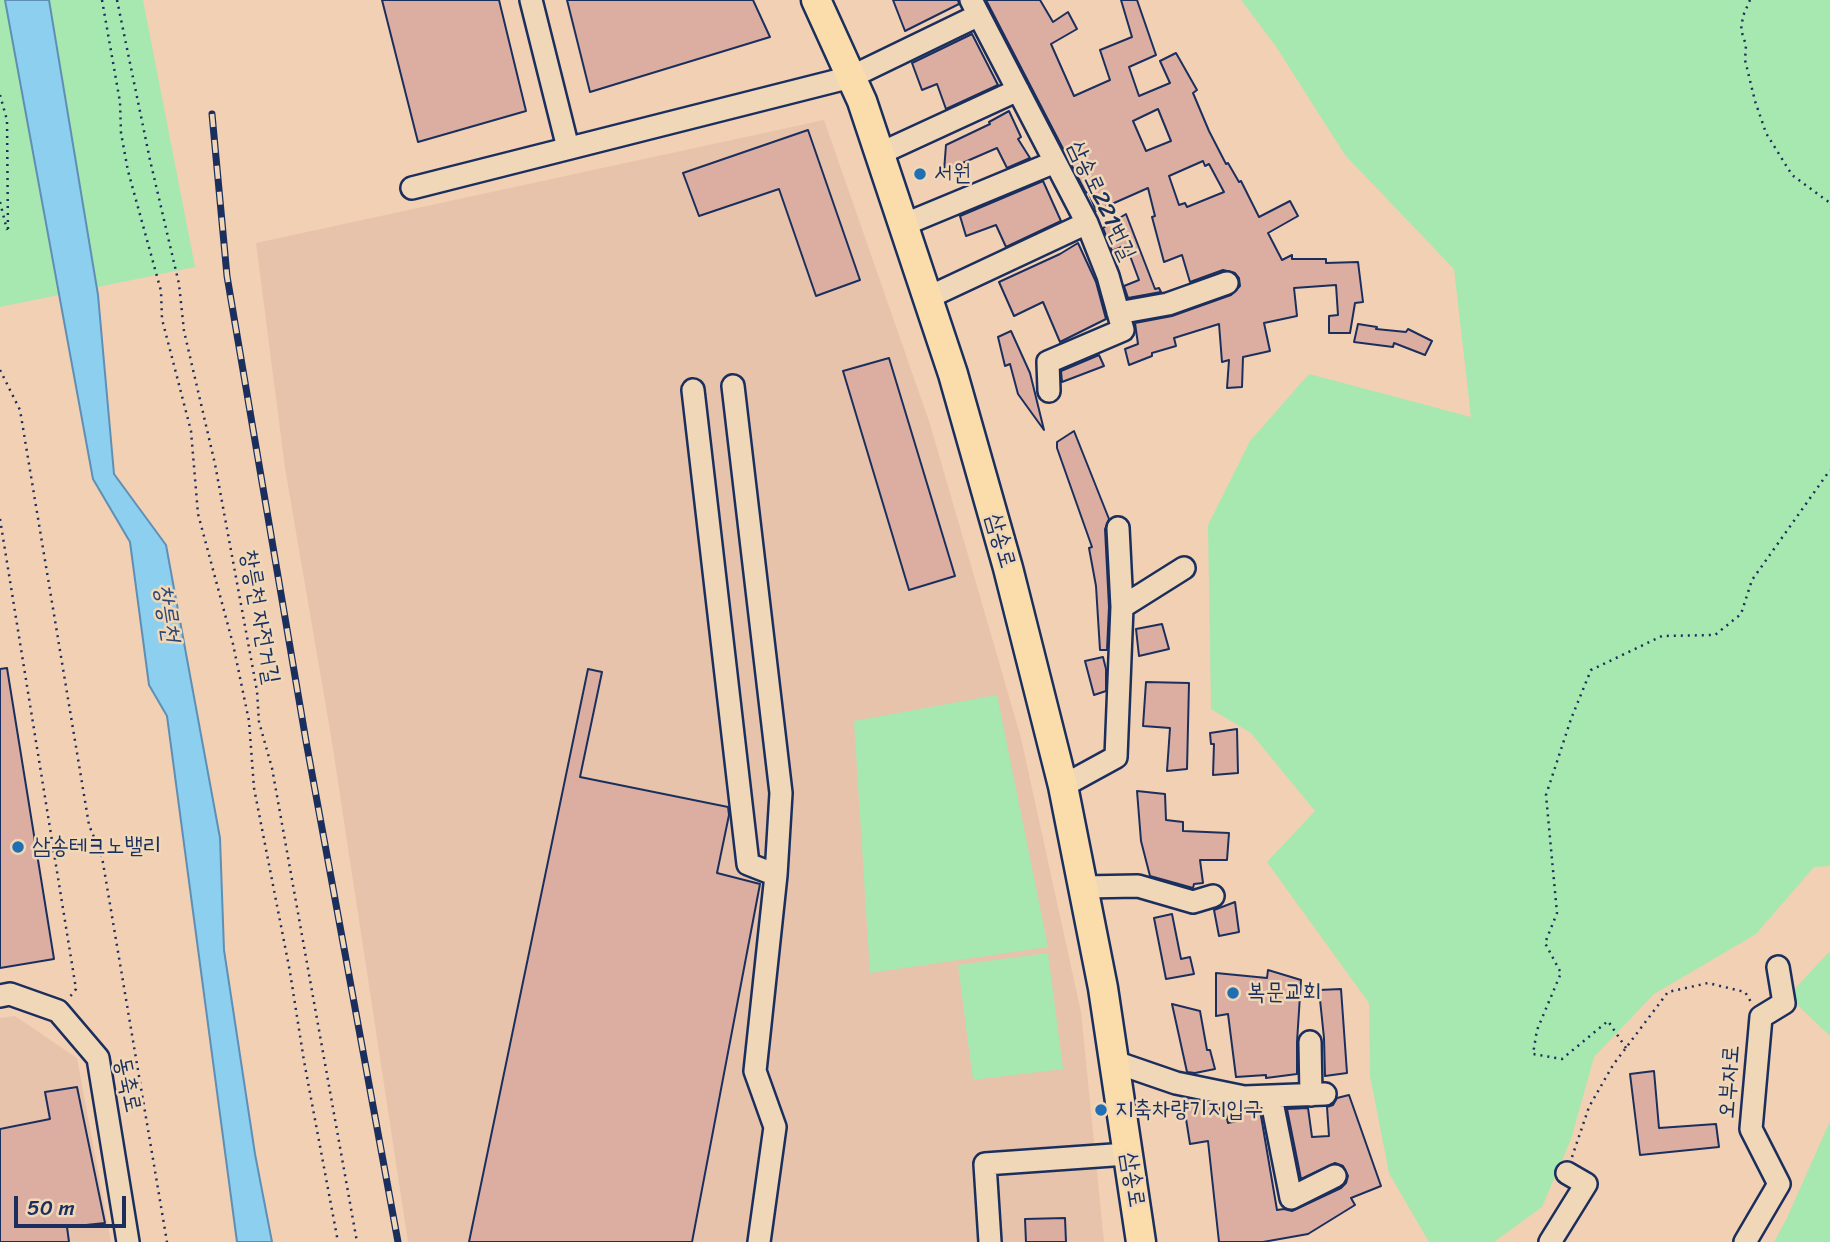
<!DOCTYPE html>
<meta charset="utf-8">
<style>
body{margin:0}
#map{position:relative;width:1830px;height:1242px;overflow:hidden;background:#f2d0b3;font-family:Sriracha,sans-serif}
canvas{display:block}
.scale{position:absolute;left:14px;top:1196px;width:112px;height:32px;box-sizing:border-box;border:4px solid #1b2f5e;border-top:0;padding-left:9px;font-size:21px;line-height:24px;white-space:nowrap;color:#1b2f5e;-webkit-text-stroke:5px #f0d7b7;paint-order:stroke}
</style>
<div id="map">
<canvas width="1830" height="1242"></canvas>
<div class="scale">50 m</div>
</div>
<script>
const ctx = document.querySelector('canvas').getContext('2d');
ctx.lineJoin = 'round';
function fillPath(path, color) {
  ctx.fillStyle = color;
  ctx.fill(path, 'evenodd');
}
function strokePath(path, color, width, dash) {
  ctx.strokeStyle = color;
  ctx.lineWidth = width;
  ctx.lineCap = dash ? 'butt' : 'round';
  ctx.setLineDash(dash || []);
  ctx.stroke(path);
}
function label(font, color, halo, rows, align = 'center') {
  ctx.font = font + ' Sriracha,"Poor Story",sans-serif';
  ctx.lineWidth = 5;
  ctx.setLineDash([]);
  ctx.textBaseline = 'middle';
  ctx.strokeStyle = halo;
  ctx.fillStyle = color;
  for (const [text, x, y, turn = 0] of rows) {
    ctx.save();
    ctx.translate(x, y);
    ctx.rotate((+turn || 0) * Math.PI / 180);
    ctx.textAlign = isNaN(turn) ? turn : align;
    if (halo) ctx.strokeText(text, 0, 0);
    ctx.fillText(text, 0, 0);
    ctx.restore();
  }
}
const built = new Path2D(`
 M824,120L930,424L1021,738L1081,1012L1104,1242H408L331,736L285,468L256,243Z
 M15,1016L77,1058L111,1242H0V1018Z`);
const green = new Path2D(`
 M0,0H143L195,267L0,307Z
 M1241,0H1830V866L1814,867L1756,934L1654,994L1594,1057L1571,1139L1542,1207L1494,1242H1429L1389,1173L1370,1076L1369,1003L1267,862L1315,811L1251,733L1211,709L1208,525L1250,441L1309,374L1471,417L1454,269L1345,155L1275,45Z
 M997,695L1048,947L870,973L854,721Z
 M1830,951V1036L1788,996Z
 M1048,953L1063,1069L973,1080L958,965Z
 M1830,1121V1242H1774L1786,1220Z`);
const water = new Path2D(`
 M5,0H49L98,295L114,474L166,545L220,838L224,950L255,1154L272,1242H237L167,716L149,685L130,542L93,479Z`);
const building = new Path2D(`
 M382,0H499L526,111L418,142Z
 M567,0H753L770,37L590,92Z
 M893,0H958L959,4L905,31Z
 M986,0H1040L1053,22L1068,12L1077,29L1051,44L1074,96L1110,80L1100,50L1132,37L1121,0H1137L1156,55L1129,67L1139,96L1170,83L1160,61L1176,53L1197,90L1193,93L1209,131L1226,164L1228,163L1239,182L1241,181L1259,217L1290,201L1298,216L1268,233L1282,260L1292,255V259H1326V263L1358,262L1363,302L1355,303L1350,333H1329V316L1338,315L1336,285L1294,288L1297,316L1264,323L1270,351L1243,357L1242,387L1227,388L1229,360L1222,362L1219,324L1174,338L1176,346L1152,353V356L1129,365L1125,349L1138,344L1135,323L1172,316L1231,295L1240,286L1239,278L1235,273L1223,270L1190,282L1182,255L1164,262L1152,217L1155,216L1148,188L1096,211L1088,191L1086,193ZM1158,109L1171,141L1146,151L1133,121ZM1203,161L1205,166L1209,164L1224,192L1187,207L1185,203L1179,205L1169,176Z
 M972,34L998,85L946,109L937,84L922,90L912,63Z
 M1009,111L1021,137L1018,139L1030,158L1007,168L997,148L944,171L946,145L990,124L989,122Z
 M808,130L860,280L816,296L779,189L699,216L683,173Z
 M1043,181L1061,221L1006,247L996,225L966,236L960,216Z
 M1126,214L1155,289L1159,288L1161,292L1128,298L1124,286L1139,280L1126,245L1112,251L1103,228Z
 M1078,243L1096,282L1106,319L1060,342L1043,302L1014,316L999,282L1060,254Z
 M1358,324L1377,327L1376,329L1406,332L1408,329L1432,341L1425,355L1394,343L1393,347L1354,342Z
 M1011,331L1030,373L1044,430L1018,394L1010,364L1005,366L998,337Z
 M1099,355L1104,366L1062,382L1061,371Z
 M889,358L955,576L909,590L843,371Z
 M1074,431L1109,519L1105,529L1109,607L1107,650H1100L1096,586L1089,548L1092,547L1057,448V442Z
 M1162,624L1169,649L1139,656L1136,629Z
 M1103,657L1106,669V691L1094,695L1085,661Z
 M7,668L54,959L0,968V669Z
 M588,669L602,672L580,777L728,807L729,815L717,873L760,884L692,1242H469Z
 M1146,682L1189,683L1187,769L1167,771L1170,728L1143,726Z
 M1237,729L1238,773L1213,775L1214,744H1211L1210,733Z
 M1137,791L1165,794L1166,820L1183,822V831L1229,833L1227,860H1200L1203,883L1194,884L1193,888L1150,876L1141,841Z
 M1235,902L1239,932L1219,936L1214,910Z
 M1172,914L1181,959L1190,957L1194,974L1166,979L1154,918Z
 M1268,970L1301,980L1297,1042V1074L1266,1078V1075L1236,1077L1228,1014L1216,1016V973L1267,978Z
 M1341,989L1347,1073L1325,1076L1324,1038L1319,990Z
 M1172,1004L1200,1011L1207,1050H1210L1215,1069L1195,1073L1187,1072Z
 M1654,1071L1659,1128L1716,1124L1719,1147L1640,1155L1630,1074Z
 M77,1087L105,1223L67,1227L69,1242H0V1129L50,1119L45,1092Z
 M1349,1095L1381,1186L1351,1198L1355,1205L1308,1234L1263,1242H1219L1208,1141L1190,1144L1183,1100L1220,1105V1111L1225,1110L1228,1123L1242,1120L1241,1110H1260L1277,1210L1284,1209L1292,1211L1341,1188L1346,1183L1348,1176L1343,1166L1335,1163L1301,1179L1287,1109L1308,1108L1312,1137L1329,1136L1327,1107L1333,1105L1337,1098Z
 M1065,1218L1066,1242H1026L1025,1219Z`);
const path = new Path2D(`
 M102,0L120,102L121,133L128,171L161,291L162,319L191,431L198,514L233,644L249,721L254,788L290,972L304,1061L338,1242
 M117,0L150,160L179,284L184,331L215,464L257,691L259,722L272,768L357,1242
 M1750,0L1743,16L1741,30L1746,45L1745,60L1755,101L1766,133L1792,175L1830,203
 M0,95L7,120L8,234
 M0,202L7,230
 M0,370L20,410L89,825L102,857L167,1242
 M0,519L76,989L69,998
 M1626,1048L1608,1021L1562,1059L1533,1054L1537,1030L1561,973L1545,943L1557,913L1546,795L1571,719L1591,670L1662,636L1715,635L1741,614L1752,580L1830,470
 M1572,1157L1589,1107L1613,1065L1668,992L1708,983L1745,992L1751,1002`);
const minor = new Path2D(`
 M531,0L568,148
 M971,0L1087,223L1108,276L1123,330L1048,362L1049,391
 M879,154L1018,90
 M412,188L851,77L979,15
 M903,225L1055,162
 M927,298L1087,223
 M1118,313L1168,304L1227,283
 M733,386L781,793L776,875
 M693,390L748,864L776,875L755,1071L775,1127L759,1242
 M1122,607L1184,568
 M1063,786L1116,757L1122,607L1118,528
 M1083,887L1138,886L1193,902L1213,896
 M0,996L10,994L58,1011L98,1058L128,1242
 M1310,1042L1311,1095
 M1115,1062L1176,1083L1244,1097L1325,1094
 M1271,1097L1291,1198L1335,1176
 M990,1242L985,1164L1127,1154
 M1550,1242L1586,1184L1567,1173
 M1745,1242L1779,1184L1751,1129L1761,1017L1784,1003L1778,967`);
const major = new Path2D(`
 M816,0L862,101L953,374L1008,568L1063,786L1103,988L1141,1242`);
const rail = new Path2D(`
 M212,114L227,276L306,741L398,1242`);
const markers = [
 [920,174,7,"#1f6fb2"],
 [18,847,7,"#1f6fb2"],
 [1233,993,7,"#1f6fb2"],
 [1101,1110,7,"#1f6fb2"]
];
const poiNames = [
 ["서원",934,174],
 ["삼송테크노밸리",32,847],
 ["복문교회",1247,993],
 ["지축차량기지입구",1115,1110]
];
const streetNames = [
 ["삼송로221번길",1101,201,65],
 ["삼송로",1000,541,74],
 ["창릉천 자전거길",259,617,80],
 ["오부자로",1730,1082,-86],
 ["동축로",127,1085,78],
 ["삼송로",1132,1180,81]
];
const waterNames = [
 ["창릉천",166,613,81]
];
fillPath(built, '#e7c3ac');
fillPath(green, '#a7e7b0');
fillPath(water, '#8dcfee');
strokePath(water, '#5f8fb4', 2);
fillPath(building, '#dcaea1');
strokePath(building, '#1b2f5e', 2);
strokePath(minor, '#1b2f5e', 26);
strokePath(major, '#1b2f5e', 33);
strokePath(path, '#1b2f5e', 2.5, [2, 5]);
strokePath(minor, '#f0d7b7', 21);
strokePath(major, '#faddab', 28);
strokePath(rail, '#1b2f5e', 7);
strokePath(rail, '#f0d7b7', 4.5, [13]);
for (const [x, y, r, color] of markers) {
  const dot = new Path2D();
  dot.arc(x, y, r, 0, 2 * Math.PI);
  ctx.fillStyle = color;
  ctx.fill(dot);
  strokePath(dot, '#f0d7b7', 2.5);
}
label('23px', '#1b2f5e', '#f0d7b7', poiNames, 'left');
label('23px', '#1b2f5e', '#f0d7b7', streetNames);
label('italic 24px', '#2c4774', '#f0d7b7', waterNames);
</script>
